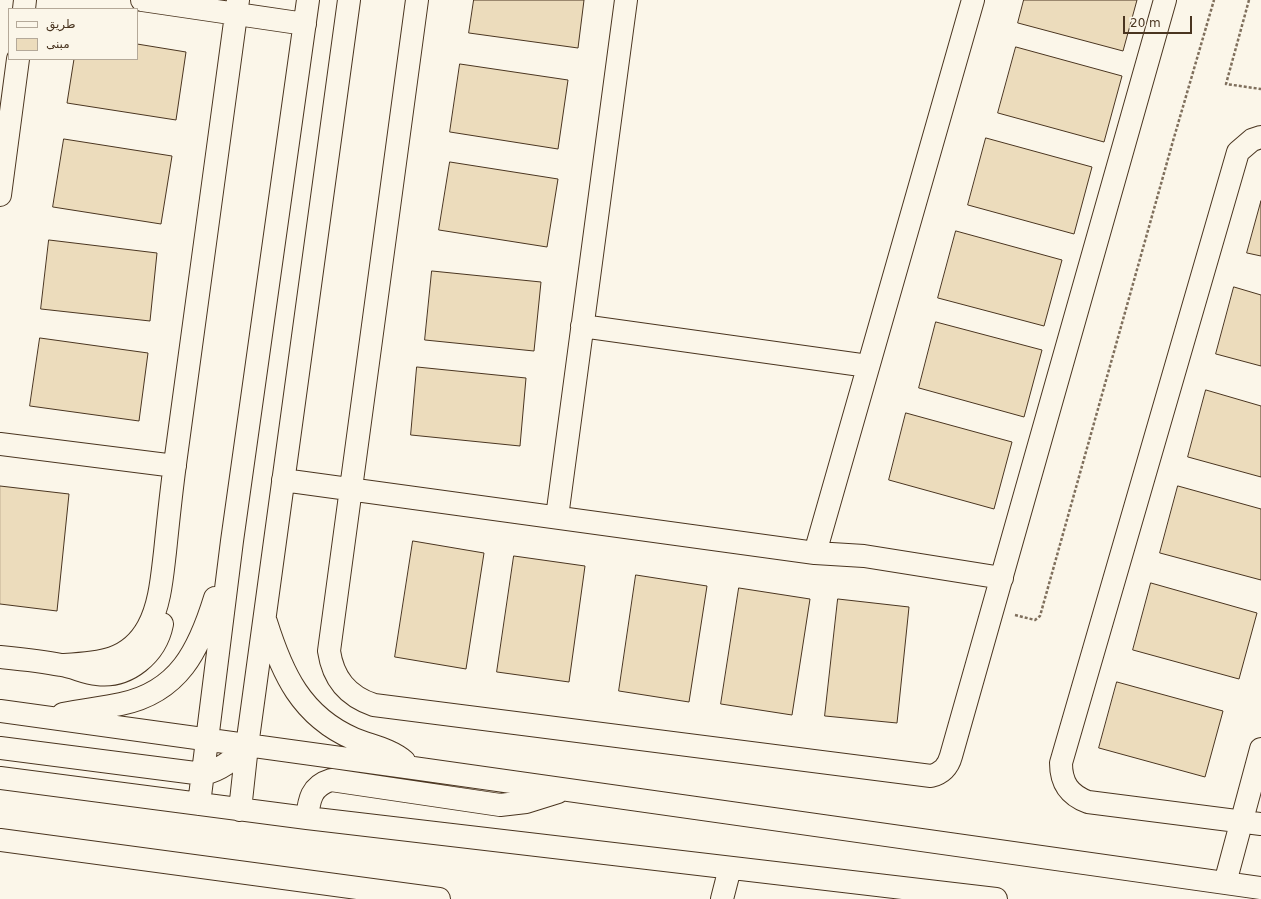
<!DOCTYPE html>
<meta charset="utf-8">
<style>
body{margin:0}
#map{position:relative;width:1261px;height:899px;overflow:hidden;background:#fbf6e9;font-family:"DejaVu Sans",Cairo,sans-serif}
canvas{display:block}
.legend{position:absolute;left:8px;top:8px;width:130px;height:52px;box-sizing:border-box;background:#fbf6e9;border:1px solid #b4a999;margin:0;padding:5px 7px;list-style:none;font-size:12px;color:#4a3520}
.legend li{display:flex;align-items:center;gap:8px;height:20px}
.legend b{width:20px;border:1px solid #b4a999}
.scale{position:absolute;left:1123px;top:16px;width:69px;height:18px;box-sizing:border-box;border:2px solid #4a3520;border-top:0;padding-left:5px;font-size:12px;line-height:14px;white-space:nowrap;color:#4a3520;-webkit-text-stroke:3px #fbf6e9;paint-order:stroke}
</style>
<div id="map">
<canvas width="1261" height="899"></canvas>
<ul class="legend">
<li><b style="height:5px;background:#fbf6e9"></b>طريق</li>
<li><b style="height:11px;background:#ecdcbc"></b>مبنى</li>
</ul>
<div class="scale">20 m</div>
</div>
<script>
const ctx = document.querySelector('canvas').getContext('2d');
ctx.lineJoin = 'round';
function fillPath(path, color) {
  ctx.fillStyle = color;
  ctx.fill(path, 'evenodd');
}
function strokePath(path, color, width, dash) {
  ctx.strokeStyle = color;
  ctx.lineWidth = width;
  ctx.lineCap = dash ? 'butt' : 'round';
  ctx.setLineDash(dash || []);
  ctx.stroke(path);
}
const building = new Path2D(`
 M474,0H584L578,48L469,33Z
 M1024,0H1137L1123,51L1018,23Z
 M137,44L186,52L176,120L67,103L74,59H137Z
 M1016,47L1122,76L1104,142L998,113Z
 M460,64L568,80L558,149L450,132Z
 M986,138L1092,167L1074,234L968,205Z
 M64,139L172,156L161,224L53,207Z
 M450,162L558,179L547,247L439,230Z
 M1261,201V256L1247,253Z
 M956,231L1062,260L1044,326L938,298Z
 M49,240L157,253L150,321L41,309Z
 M432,271L541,282L534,351L425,340Z
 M1234,287L1261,295V366L1216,354Z
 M936,322L1042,350L1024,417L919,388Z
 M40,338L148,353L139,421L30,406Z
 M417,367L526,378L520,446L411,435Z
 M1206,390L1261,406V477L1188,457Z
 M906,413L1012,442L994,509L889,480Z
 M0,486L69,494L57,611L0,604Z
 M1178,486L1261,509V580L1160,553Z
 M413,541L484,553L466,669L395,657Z
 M514,556L585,566L569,682L497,672Z
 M636,575L707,586L689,702L619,691Z
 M1151,583L1257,613L1239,679L1133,650Z
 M739,588L810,599L792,715L721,704Z
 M838,599L909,607L897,723L825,716Z
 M1117,682L1223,711L1205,777L1099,748Z`);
const path = new Path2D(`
 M1249,0L1226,84L1261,89
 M1015,615L1035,620L1040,616L1173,141L1214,0`);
const minor = new Path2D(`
 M142,0L305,24
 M417,0L329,651C333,678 347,696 374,705L931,776C942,773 948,767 951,756L1165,0
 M24,9L25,0
 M1261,137L1252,140L1238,152L1061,763C1061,783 1069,795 1088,802L1261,824
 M0,195L18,59
 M582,326L868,366
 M0,444L175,466
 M283,480L815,553L864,556L1002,578
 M557,517L626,0
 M815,553L973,0
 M266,622C282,673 301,716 354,739C371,746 390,749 404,761
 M0,657C20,659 41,661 61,665C74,667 85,673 97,674C128,678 156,654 162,624
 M62,665C98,663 129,662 148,627C160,605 162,577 165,552C168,523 171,493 175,464C196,309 217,155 238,0
 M0,711L413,768L1261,888
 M63,714C82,710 102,708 121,704C179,692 199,650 215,598
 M0,748L203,774C222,770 233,759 247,746
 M0,778L307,818L996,899
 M199,804L232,541L308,0
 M240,810L247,746L349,0
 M307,818C309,800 311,786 331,780L500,805L526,802L558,792
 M0,840L439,899
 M1225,883L1261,749
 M722,899L730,868`);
fillPath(building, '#ecdcbc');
strokePath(building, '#4a3520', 1);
strokePath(minor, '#4a3520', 24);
strokePath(path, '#7f6f5c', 2.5, [3, 2]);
strokePath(minor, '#fbf6e9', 22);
</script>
